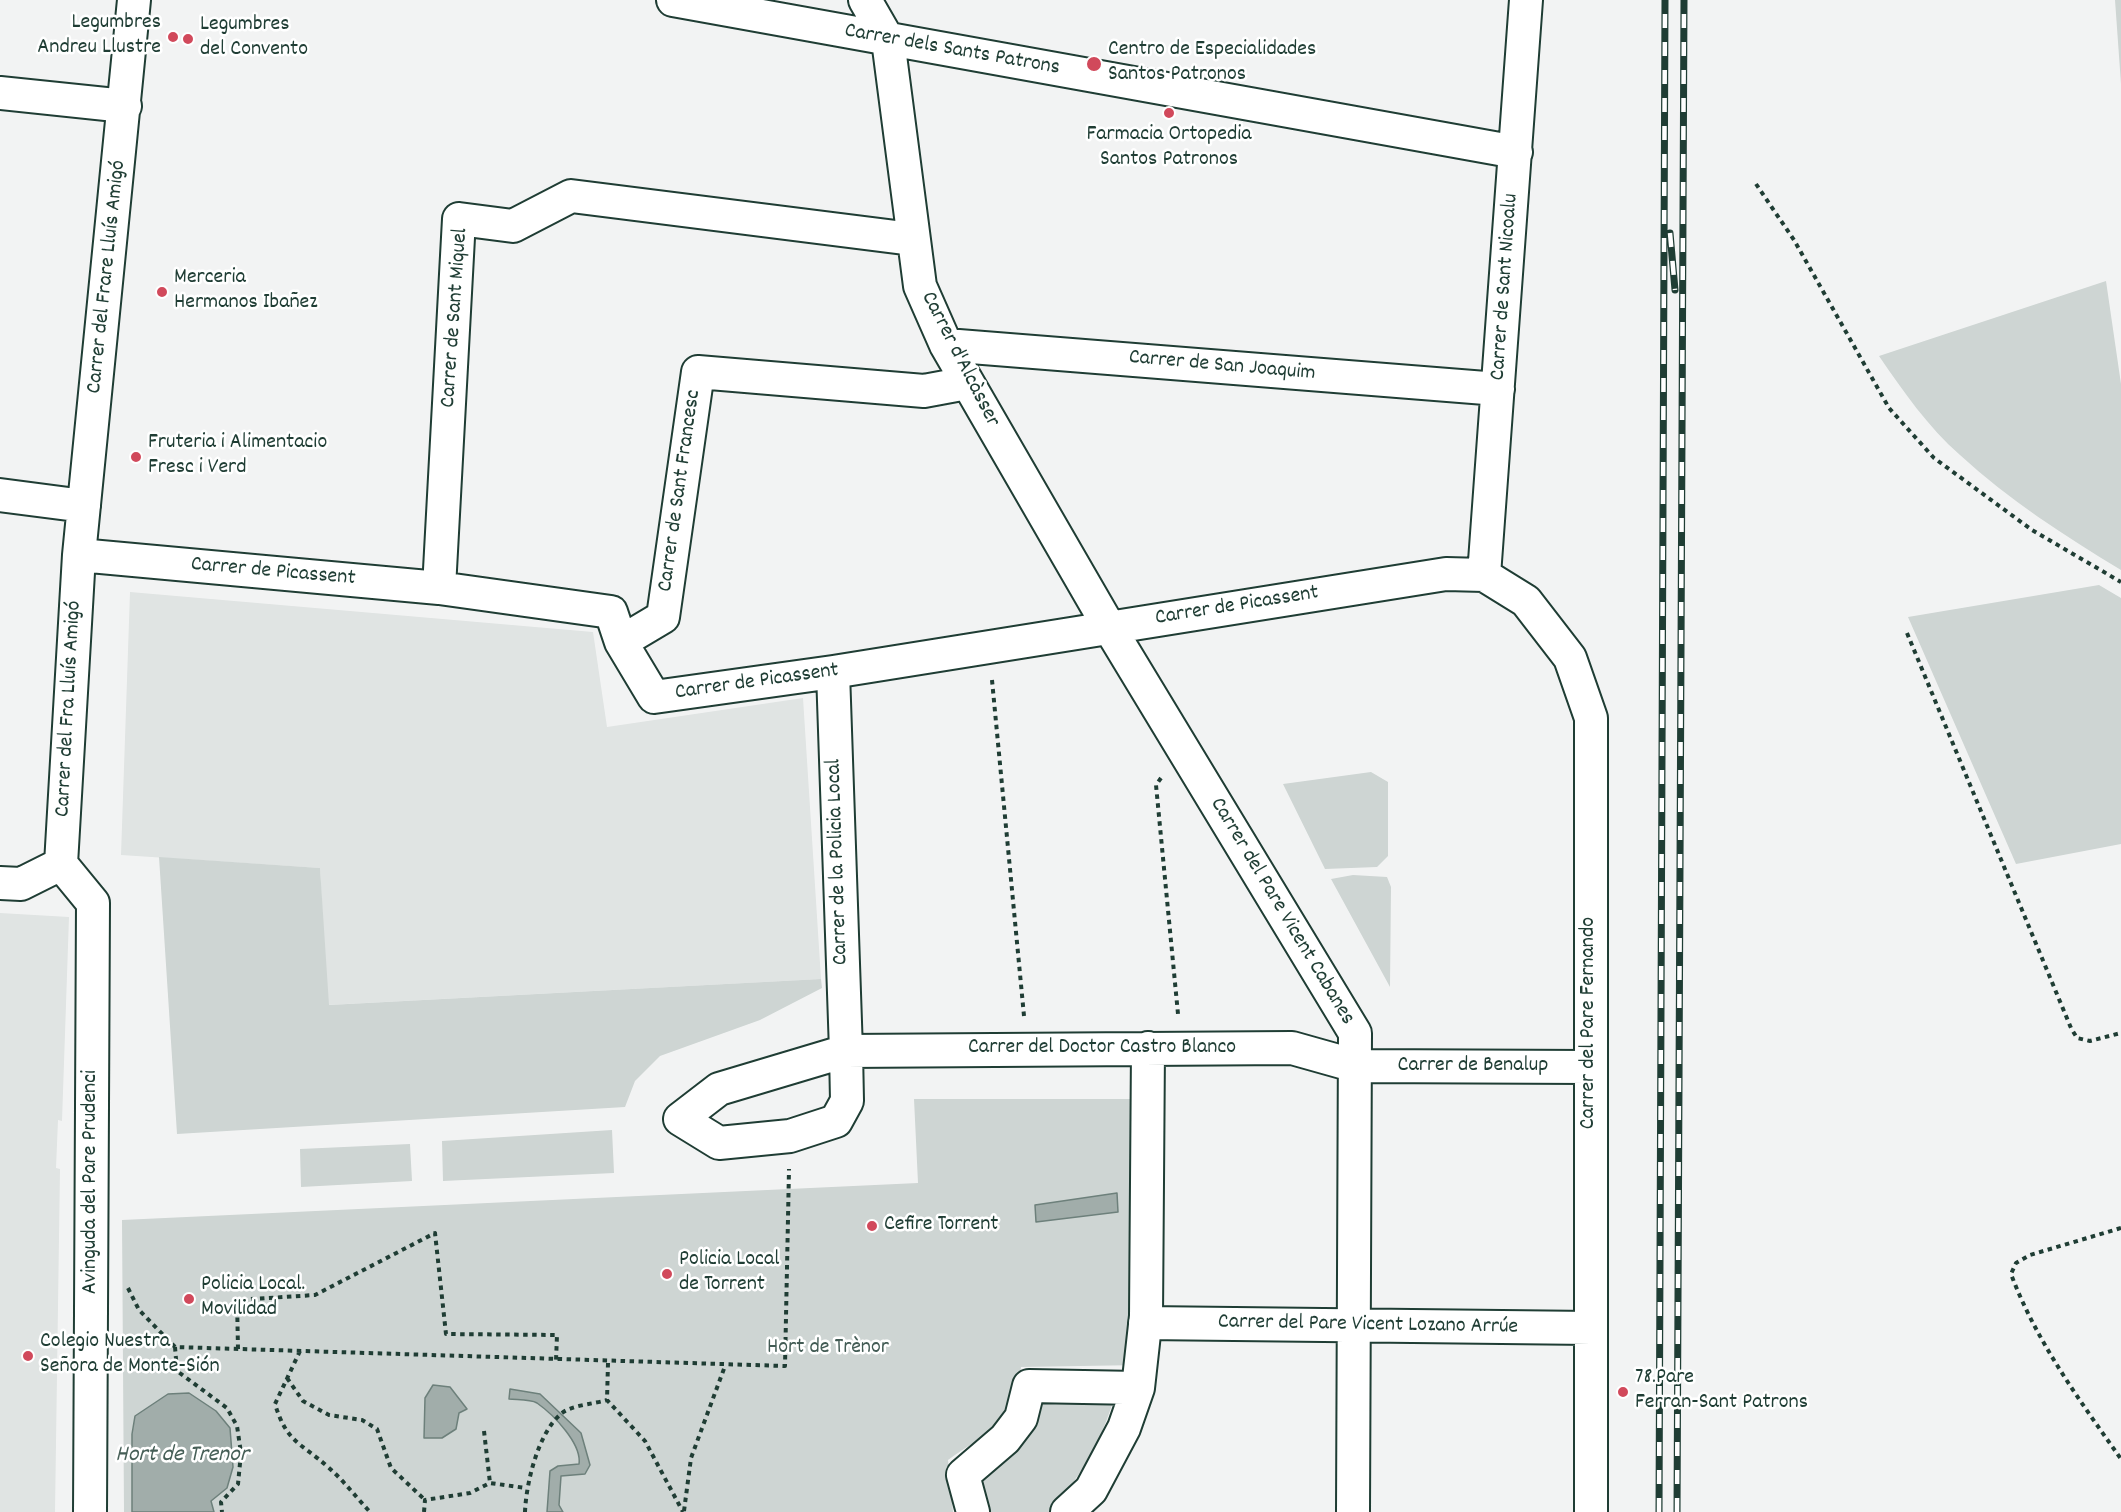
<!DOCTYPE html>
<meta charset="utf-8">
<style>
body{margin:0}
canvas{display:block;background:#f2f3f3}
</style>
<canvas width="2121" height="1512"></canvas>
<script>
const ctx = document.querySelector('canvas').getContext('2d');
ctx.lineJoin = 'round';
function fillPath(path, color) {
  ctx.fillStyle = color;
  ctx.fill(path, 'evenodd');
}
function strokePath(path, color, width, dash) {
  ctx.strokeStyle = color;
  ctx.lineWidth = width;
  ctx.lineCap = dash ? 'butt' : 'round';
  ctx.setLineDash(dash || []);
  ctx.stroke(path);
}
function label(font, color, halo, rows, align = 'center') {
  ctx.font = font + ' Dekko,sans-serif';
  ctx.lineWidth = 5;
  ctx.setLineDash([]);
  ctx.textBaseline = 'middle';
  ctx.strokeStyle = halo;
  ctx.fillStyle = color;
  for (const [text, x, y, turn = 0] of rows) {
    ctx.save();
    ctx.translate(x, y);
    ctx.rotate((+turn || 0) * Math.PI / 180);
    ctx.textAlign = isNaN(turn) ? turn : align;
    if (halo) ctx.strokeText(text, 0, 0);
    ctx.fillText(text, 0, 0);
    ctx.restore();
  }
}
const built = new Path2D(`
 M130,592L593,632L607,727L803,698L821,979L327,1005L320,868L121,855Z
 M0,913L69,917L62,1121L58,1120L56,1168L60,1169L55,1512H0Z`);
const green = new Path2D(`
 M2115,0H2121V84Z
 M2106,281L2121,384V570C2065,536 2009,500 1960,455C1928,427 1903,391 1879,356Z
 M2099,585L2121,598V844L2016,864L1908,617Z
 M1371,772L1388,782V856L1377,867L1325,869L1283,784Z
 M159,857L320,868L329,1005L821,979L822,988L760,1020L660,1056L635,1081L625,1107L177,1134Z
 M1353,875L1387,877L1391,887L1390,987L1331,879Z
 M914,1099H1142L1141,1365L1021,1367C1015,1425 991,1429 948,1460L953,1512H124L122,1220L918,1183Z
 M612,1130L614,1173L443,1181L442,1141Z
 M410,1144L412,1181L301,1187L300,1149Z
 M1041,1403L1112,1405C1099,1445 1078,1481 1049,1512H989L981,1480Z`);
const water = new Path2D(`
 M1117,1193L1118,1212L1036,1222L1035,1205Z
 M433,1385L450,1387L467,1409L459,1413L456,1429L442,1438H424L425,1398Z
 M510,1389L540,1394L581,1433L590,1465L585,1474L561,1476L559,1505L563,1512H547L550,1471L558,1466L579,1464C582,1444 554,1415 537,1403C530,1399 517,1400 509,1399Z
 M189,1393L216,1411L230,1428L233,1467L227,1488L211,1501L214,1512H132V1434L135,1416L168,1394Z`);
const path = new Path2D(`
 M1756,184L1794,240L1889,408L1934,458L2032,530L2121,582
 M1907,633L2071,1028L2077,1038L2090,1041L2121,1033
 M992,680L1024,1016
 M1161,778L1156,785L1178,1014
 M2121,1228L2030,1255L2016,1263L2011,1274C2036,1341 2080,1401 2121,1459
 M128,1288L139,1310L175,1347L785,1366L789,1169
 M175,1347L177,1371L227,1408L237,1426L241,1453L238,1484L221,1502L222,1512
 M238,1349L237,1300L315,1295L435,1233L446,1334L557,1335L556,1361
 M300,1351L275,1404C287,1443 300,1442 328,1467C343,1480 356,1497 370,1512
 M608,1363L607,1400L645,1441L683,1512
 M287,1378L303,1401L329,1415L362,1420L377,1429L391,1468L425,1500
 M484,1431L490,1483
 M684,1511L691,1458L725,1366
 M424,1512L425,1500L470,1493L490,1483L526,1488
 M525,1512C526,1484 538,1432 562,1413C572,1405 594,1404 607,1400`);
const street = new Path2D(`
 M673,0L1516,152
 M865,0L888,40L920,286L946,345L1109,627L1355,1033L1353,1512
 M0,93L125,106
 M946,345L1498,389
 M0,495L84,506
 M79,555L439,588L611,612L621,642L654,697L833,672L1446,574L1484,575
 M1484,575L1526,601L1570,658L1591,718V1512
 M1484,575L1526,0
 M439,588L459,219L513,226L571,196L912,239
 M621,642L663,617L698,372L924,391L967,383
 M833,672L846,1051L719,1089L680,1119L719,1143L790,1136L836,1121L847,1101L846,1051L1292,1048L1356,1066L1589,1067
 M61,864L79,555L134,0
 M61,864L93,903L90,1512
 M0,883L21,884L61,864
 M1145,1323L1591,1328
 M973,1512L963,1475L1005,1439L1021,1418L1029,1386L1138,1388
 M1067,1512L1091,1490L1124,1428L1138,1388L1146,1316L1148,1048`);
const rail = new Path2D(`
 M1670,233L1675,290
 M1659,1512L1665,0
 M1677,1512L1684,0`);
const markers = [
 [173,37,6,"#d1495b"],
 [188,39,6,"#d1495b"],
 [1094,64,8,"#d1495b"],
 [1169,113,6,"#d1495b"],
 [162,292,6,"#d1495b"],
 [136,457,6,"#d1495b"],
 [872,1226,6,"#d1495b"],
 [667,1274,6,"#d1495b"],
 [189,1299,6,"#d1495b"],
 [28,1356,6,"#d1495b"],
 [1623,1392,6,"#d1495b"]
];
const poiNames = [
 ["Legumbres",161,24,"right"],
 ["Andreu Llustre",161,49,"right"],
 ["Legumbres",200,26],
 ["del Convento",200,51],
 ["Centro de Especialidades",1108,51],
 ["Santos Patronos",1108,76],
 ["Farmacia Ortopedia",1169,136,"center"],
 ["Santos Patronos",1169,161,"center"],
 ["Merceria",174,279],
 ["Hermanos Ibañez",174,304],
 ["Fruteria i Alimentacio",148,444],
 ["Fresc i Verd",148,469],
 ["Cefire Torrent",884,1226],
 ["Policia Local",679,1261],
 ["de Torrent",679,1286],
 ["Policia Local.",201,1286],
 ["Movilidad",201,1311],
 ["Colegio Nuestra",40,1343],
 ["Señora de Monte-Sión",40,1368],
 ["78.Pare",1635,1379],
 ["Ferran-Sant Patrons",1635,1404]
];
const streetNames = [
 ["Carrer dels Sants Patrons",952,51,10],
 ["Carrer del Frare Lluís Amigó",108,277,-84],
 ["Carrer de Sant Nicoalu",1506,287,-86],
 ["Carrer de Sant Miquel",456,318,-86],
 ["Carrer d'Alcàsser",959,360,63],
 ["Carrer de San Joaquim",1222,367,5],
 ["Carrer de Sant Francesc",681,491,-82],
 ["Carrer de Picassent",273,573,5],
 ["Carrer de Picassent",1237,607,-9],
 ["Carrer de Picassent",757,683,-8],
 ["Carrer del Fra Lluís Amigó",70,709,-87],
 ["Carrer de la Policia Local",839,862,-92],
 ["Carrer del Pare Vicent Cabanes",1281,912,59],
 ["Carrer del Pare Fernando",1590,1023,-90],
 ["Carrer del Doctor Castro Blanco",1102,1049],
 ["Carrer de Benalup",1473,1067],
 ["Avinguda del Pare Prudenci",92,1182,-90],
 ["Carrer del Pare Vicent Lozano Arrúe",1368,1326,1]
];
const parkNames = [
 ["Hort de Trènor",828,1349]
];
const waterNames = [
 ["Hort de Trenor",182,1457]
];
fillPath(built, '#e0e4e3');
fillPath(green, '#ced5d3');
fillPath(water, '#a1adaa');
strokePath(water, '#6d807b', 1.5);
strokePath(street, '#1f3d34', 36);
strokePath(path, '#1f3d34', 4, [4.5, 4.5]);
strokePath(street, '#fff', 32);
strokePath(rail, '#1f3d34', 7);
strokePath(rail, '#fff', 4.5, [14]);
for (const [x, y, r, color] of markers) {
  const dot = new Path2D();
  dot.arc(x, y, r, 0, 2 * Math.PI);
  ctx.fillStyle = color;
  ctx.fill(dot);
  strokePath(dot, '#fff', 2);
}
label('22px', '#1f3d34', '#fff', poiNames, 'left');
label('22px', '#1f3d34', '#fff', streetNames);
label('22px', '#425b54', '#fff', parkNames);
label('italic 24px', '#465f57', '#fff', waterNames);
</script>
